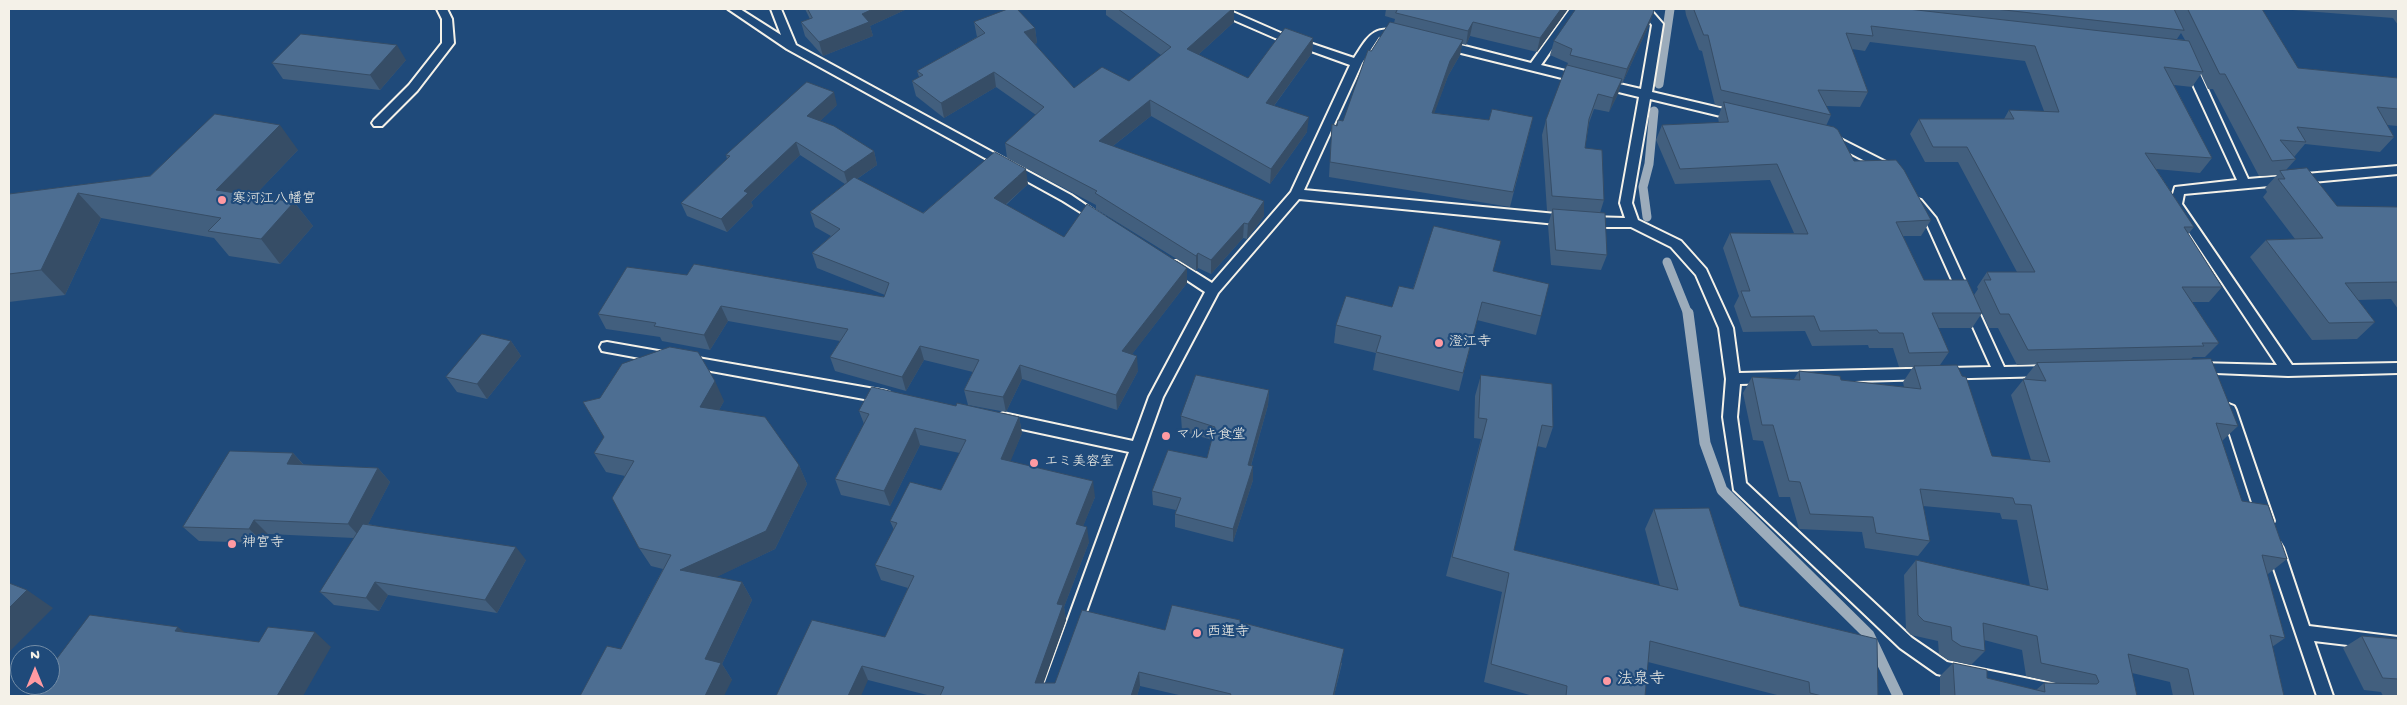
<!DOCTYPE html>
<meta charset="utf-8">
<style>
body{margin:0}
#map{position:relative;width:2407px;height:705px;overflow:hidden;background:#1f4a7a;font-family:"Gochi Hand",sans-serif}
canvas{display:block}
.frame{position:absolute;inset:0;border:10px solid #f4f1e8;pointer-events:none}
.north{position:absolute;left:10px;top:645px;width:50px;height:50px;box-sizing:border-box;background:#1f4a7a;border:1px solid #748da6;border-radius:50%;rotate:0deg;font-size:14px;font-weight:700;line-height:20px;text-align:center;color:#f4f1e8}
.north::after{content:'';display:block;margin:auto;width:18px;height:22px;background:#ff9aa2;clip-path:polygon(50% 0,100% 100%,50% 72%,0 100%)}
</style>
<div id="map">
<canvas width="2407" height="705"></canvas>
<div class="frame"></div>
<div class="north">N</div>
</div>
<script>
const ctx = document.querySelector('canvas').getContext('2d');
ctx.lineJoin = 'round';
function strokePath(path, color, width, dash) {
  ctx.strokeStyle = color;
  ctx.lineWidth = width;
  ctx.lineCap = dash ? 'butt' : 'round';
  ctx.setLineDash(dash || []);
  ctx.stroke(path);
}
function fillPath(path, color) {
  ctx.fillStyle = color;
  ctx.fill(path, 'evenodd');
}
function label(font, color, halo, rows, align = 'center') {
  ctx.font = font + ' "Gochi Hand","Klee One",sans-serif';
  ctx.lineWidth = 4.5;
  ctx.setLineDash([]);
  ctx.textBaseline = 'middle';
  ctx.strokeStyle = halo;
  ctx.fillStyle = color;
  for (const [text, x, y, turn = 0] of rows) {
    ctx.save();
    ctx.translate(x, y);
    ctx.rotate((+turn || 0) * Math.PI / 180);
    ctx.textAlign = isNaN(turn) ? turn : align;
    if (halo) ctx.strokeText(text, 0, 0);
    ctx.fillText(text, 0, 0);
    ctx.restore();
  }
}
const streamFar1 = new Path2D(`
 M1659,84L1670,9
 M1647,217L1643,187L1649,164L1654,111
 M1667,262L1688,314`);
const stream = new Path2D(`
 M1688,313L1705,443L1722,490L1869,635L1898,696`);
const lane = new Path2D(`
 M437,9H447L452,19L454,43L417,91L382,126H374L372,123L374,120L409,85L442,43V19Z
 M728,9H740L781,35L771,9H781L796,45L1071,195L1105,218L1103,221H1095L1063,201L787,49Z
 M1212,9H1226L1283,34L1354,58C1369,35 1373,24 1404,32L1406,34L1400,37L1388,35L1379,37L1362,63L1304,190L1567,215L1573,220L1567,225L1299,199L1218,293L1163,397L1056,696H1040L1129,452L1003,425L998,423L996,419L998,415L1003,413L1133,441L1149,397L1205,292L1167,267L1165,264L1167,261H1177L1212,283L1291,192L1350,65L1275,38L1213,11Z
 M1570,9H1580L1541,65L1586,76V82L1582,83L1445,49L1439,45L1445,41L1531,63Z
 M1639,9H1650L1663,24L1652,92L1737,112L1743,116L1737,120L1650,99L1632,203L1638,220L1681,241L1706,269L1733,328L1739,373L1991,367L1925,220L1911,203L1917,199L1921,200L1936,218L2004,367L2048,366L2053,367L2055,371L2053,375L2048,376L1740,384L1737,417L1746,483L1912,638L1947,662L2073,688L2079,690L2081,696H2037L1937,674L1900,648L1734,490L1723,417L1726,379L1719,328L1696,275L1671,247L1631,227H1589L1583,222L1589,217L1625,218L1620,203L1639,97L1598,87L1596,84L1602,80L1641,89L1652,25Z
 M2189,59L2195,63L2248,179L2398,166V174L2184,194L2182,204L2292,365L2398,363V373L2288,376L2192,372L2190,368L2192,364L2197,363L2277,365L2170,204L2175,187L2237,180L2183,63Z
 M1831,134L1894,166L1896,169L1890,173L1886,172L1827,141L1825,138Z
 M607,342L886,391L891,393L893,397L891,401L886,403L607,352L602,351L600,347L602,343Z
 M2229,404L2234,406L2236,410L2274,521L2271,526L2266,528L2261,526L2258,521L2222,410L2224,406Z
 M2275,541L2280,543L2283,548L2309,626L2398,637V651L2314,641L2333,696H2317L2267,548L2270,543Z`);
const wall = new Path2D(`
 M805,9H907L870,26L873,36L823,56L805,36L801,22L810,19Z
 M1106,9H1234V22L1198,55L1248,78L1313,38L1312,53L1274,106L1307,132L1270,184L1151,116L1113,146L1264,216L1247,239L1243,238L1211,274L1198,268L1196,271L1096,209V205L1007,158L1005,143L1036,115L996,87L944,118L916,96L912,81L919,77L917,71L977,37L974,22L1035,28L1037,43L1034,44L1074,88L1129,81L1161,55L1106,15Z
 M1386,9H1568L1537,52L1470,36L1466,45L1462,44L1460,55L1448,76L1434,113L1489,120L1533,117L1510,207L1329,177L1332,124L1337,126L1343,121L1371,51L1394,23L1395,19L1385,16Z
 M1685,9H2262L2298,68L2398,78V126L2387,125L2394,137L2380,152L2305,144L2294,157L2296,159L2286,170L2337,206L2398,207V309L2391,299L2358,300L2375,322L2357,339L2312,340L2250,257L2266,240L2295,239L2263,197L2267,192L2265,188L2277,175L2259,176L2213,89H2208L2201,74L2192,87L2174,85L2212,158L2200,173L2156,169L2194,227L2188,234L2222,287L2209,302H2192L2219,343L2205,357H2193L2191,359L2238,426L2222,441L2242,501L2287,559L2268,574H2267L2285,638L2272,647L2284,696H2173L2170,682L2132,673L2137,696H1940V676L1953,663L1987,678L2036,690L2044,683H2056L2026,676L2022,650L1984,640L1985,651L1971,665L1948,660L1939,654L1938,641L1911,635L1906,630L1904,575L1916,560L2030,586L2017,520L2002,519L2000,513L1923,506L1930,541L1918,556L1865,548L1862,532L1799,529L1790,497H1779L1763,441L1753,440L1743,393L1752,377L1794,379L1799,371L1841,380L1904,387L1903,382L1913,367H1899L1893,348H1869L1868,345L1812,346L1805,331L1743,332L1734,306L1739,296L1723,248L1730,233H1794L1770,180L1675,184L1656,140L1662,125L1719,123L1718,118L1722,106L1715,105L1702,51L1699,50L1686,15ZM2181,33L2185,40L2177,39ZM1870,42L2025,61L2044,111L2009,110L2004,119H1919L1910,134L1925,162H1958L2017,272H1987L1977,287L1978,289L1974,295L1989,328H1998L2017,365L2036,364L2011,395L2031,460L1992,456L1940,365L1949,352L1938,328H1972L1982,313L1924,280L1903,236H1921L1931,220L1854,161L1826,126L1831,115L1826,106L1860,107L1868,92L1852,49L1865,51Z
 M2280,9H2398V25L2393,18Z
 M1654,11L1649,25L1622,84L1621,83L1618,94L1609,112L1594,109L1589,123L1585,148L1604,200L1600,213L1607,255L1601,270L1551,265L1548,225L1552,211H1547L1542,135L1546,120L1568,63L1550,55L1554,41Z
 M406,60L380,90L283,79L272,63Z
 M837,105L820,121L874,151L877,165L857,179L923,213L1028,184L1006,205L1064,237L1187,268V283L1132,354L1138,371L1117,410L1022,379L1006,412L968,405L964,390L973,372L924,360L906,391L835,371L830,357L840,341L728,321L710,350L662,341L660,337L606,329L598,314L687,275L884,297L885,295L817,268L812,253L831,236L815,227L810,212L845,184L800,155L751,202L753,206L727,232L687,216L681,203L727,159L726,155Z
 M298,150L254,196L294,202L313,226L280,264L229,256L214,238L101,218L65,295L9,302V194L150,176Z
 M1493,271L1541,316L1536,335L1477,320L1459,391L1373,370L1376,353L1334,343L1336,325L1392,307L1413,289Z
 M511,341L521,356L487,399L457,392L446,377Z
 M1481,375L1553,427L1546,448L1537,446L1514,550L1660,586L1645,529L1654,509L1740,606L1878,696H1781L1648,662L1645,696H1533L1484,682L1502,592L1446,576L1481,439L1474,438L1475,396Z
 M1269,390L1268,405L1251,466L1253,480L1233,542L1175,527V514L1176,510L1153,505L1152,491L1207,458L1212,440L1182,431L1181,416Z
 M724,401L719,410L799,465L807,484L775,549L716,577L742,582L752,600L722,664L732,680L621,649L663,569L651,566L639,548L625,476L606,472L594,453Z
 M956,406L1019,417L1022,433L1010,461L1095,497L1083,526L1089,542L1064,607L1066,620L1043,683H1055L1165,630L1240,622L1342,663L1334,696H1183L1140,686L1137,696H931L868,680L776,696L885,637L908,588L881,580L875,565L894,530L890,521L941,490L960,453L920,445L890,506L841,495L835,479L864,424L859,411Z
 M293,453L304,465L378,468L390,482L368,524L526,560L497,613L388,595L379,611L334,605L320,592L354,538L268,534L264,543L199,541L183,527Z
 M2362,636L2398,639V696H2383L2381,692L2364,690L2343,648Z`);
const shadedWall = new Path2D(`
 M873,9H907L870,26L873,36L823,56L819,42L862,14Z
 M1232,9H1234V22L1187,65V49Z
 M1561,9H1568L1537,52L1540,38Z
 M1654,11L1649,25L1622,84L1627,69Z
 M1473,22L1470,36L1466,45L1468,31Z
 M1035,28L1037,43L1026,47L1024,32Z
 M1313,38L1312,53L1265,118L1266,103Z
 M1463,40L1460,55L1448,76L1429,128L1432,113L1450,61Z
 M397,45L406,60L380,90L370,75Z
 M994,72L996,87L944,118L941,103Z
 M1622,79L1618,94L1609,112L1613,98Z
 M834,92L837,105L811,130L807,116Z
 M1150,100L1151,116L1100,156L1099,141Z
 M1309,117L1307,132L1270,184L1271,169Z
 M280,125L298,150L236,215L216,190Z
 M796,142L800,155L751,202L753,206L727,232L721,219L744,191Z
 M874,151L877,165L848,185L844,172Z
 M1026,169L1028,184L996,213L994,198Z
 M78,193L101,218L65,295L41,270Z
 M1264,201V216L1247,239L1248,224Z
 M294,202L313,226L280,264L261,239Z
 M1244,223L1243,238L1211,274V260Z
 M1198,253V268L1196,271V256Z
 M1187,268V283L1123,366L1122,351Z
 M721,306L728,321L710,350L704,335Z
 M511,341L521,356L487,399L477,384Z
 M920,346L924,360L906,391L902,377Z
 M1137,356L1138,371L1117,410L1116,395Z
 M1020,365L1022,379L1006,412L1003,397Z
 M715,381L724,401L710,427L700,407Z
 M1269,390L1268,405L1247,479L1248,465Z
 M1019,417L1022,433L1005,475L1001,459Z
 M915,428L920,445L890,506L884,491Z
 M293,453L306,468L287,464Z
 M799,465L807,484L775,549L692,589L680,570Z
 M1253,466V480L1233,542V529Z
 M378,468L390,482L361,538L348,524Z
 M1093,481L1095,497L1078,539L1076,524Z
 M254,520L268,534L264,543L249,529Z
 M1087,527L1089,542L1064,607L1066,620L1039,696L1035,683L1057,604Z
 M516,547L526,560L497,613L485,600Z
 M375,582L388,595L379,611L366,598Z
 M742,582L752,600L722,664L732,680L724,696H705V659Z
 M27,590L53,608L9,652V608Z
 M178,627L197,642L175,631Z
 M315,632L331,647L303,696H277Z
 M1344,649L1334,696H1333Z
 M862,666L868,680L861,696H848Z
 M1139,672L1140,686L1137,696H1131Z`);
const building = new Path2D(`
 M808,9H873L862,14L869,22L819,42L801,22L812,18Z
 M1008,9H1017L1035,28L1024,32L1074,88L1102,67L1129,81L1171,47L1118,9H1232L1187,49L1248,78L1285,28L1313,38L1266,103L1309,117L1271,169L1150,100L1099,141L1264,201L1248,224L1244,223L1211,260L1198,253L1196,256L1095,193L1097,191L1005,143L1044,107L994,72L941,103L912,81L923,75L917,71L985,33L974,22Z
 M1398,9H1561L1540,38L1473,22L1468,31L1396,13Z
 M1576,9H1652L1654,11L1627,69L1570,55L1572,49L1554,41Z
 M1694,9H1908L2189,41L2203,72L2164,67L2212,158L2145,153L2194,227H2184L2222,287H2182L2219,343H2202L2204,346L2028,350L2009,314H2000L1984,280H1991L1987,272H2035L1967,147H1933L1919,119H2014L2009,110L2059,112L2035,46L1871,26L1873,36L1846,33L1868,92L1818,90L1831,115L1721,90L1708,35H1704Z
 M1996,9H2174L2184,30Z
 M2188,9H2262L2298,68L2398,78V109L2377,107L2394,137L2297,127L2306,142L2280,140L2296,159L2272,161L2225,74H2220Z
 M1390,22L1463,40L1450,61L1432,113L1489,120L1492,109L1533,117L1513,192L1330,162L1332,124L1337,126L1338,120L1343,121L1368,50L1371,51Z
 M301,34L397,45L370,75L272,63Z
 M1567,65L1622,79L1613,98L1598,94L1589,119L1585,148L1602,150L1604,200L1552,196L1546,120Z
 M807,82L834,92L807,116L834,126L874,151L844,172L796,142L744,191L748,193L721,219L681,203L730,156L726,155Z
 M1724,102L1834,127L1838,130L1854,161L1896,160L1904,170L1931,220L1896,222L1924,280H1967L1982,313H1932L1949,352L1909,353L1903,333H1879L1877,330L1820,331L1814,316L1751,317L1741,291H1750L1730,233L1808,234L1777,164L1680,169L1662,125L1728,122Z
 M215,114L280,125L216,190L294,202L261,239L208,231L221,218L78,193L41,270L9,274V194L150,176Z
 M995,152L1026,169L994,198L1064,237L1087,204L1187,268L1122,351L1137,356L1116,395L1020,365L1003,397L964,390L979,360L920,346L902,377L830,357L848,329L721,306L704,335L654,326L656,323L598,314L627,267L687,275L694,264L884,297L889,283L812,253L840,229L810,212L854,177L923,213Z
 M2307,168L2337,206L2398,207V282L2345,283L2375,322L2329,323L2266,240L2323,238L2278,179H2285L2280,171Z
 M1553,209L1605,213L1607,255L1556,250Z
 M1434,226L1501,241L1493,271L1549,284L1541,316L1482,302L1463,373L1376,352L1381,336L1336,325L1346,296L1392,307L1399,286L1413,289Z
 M482,334L511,341L477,384L446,377Z
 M670,347L698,352L715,381L700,407L765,417L799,465L766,531L680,570L742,582L705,659L721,663L705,696H580L607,646L621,649L671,555L639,548L612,498L634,461L594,453L604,437L583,402L600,398L622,364Z
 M2211,359L2238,426L2216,423L2242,501L2268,505L2287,559L2262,555L2285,638L2270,635L2284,696H2194L2188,669L2128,654L2137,696H1955L1953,663L1987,670V678L2045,692L2044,683L2097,684L2099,682L2096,675L2041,663L2037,636L1983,623L1985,651L1961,646L1952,640L1951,627L1924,621L1918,615L1916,560L2048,590L2031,505L2015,504L2013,498L1920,489L1930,541L1876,533L1873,517L1810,514L1800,482L1789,481L1773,425H1762L1752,377L1800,380L1799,371L1840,376L1841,380L1921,389L1914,366L1957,365L1962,376L1966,377L1992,456L2050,462L2023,379L2046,381L2037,363Z
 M1196,375L1269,390L1248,465L1253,466L1233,529L1175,514L1181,498L1152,491L1168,450L1207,458L1215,427L1181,416Z
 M1481,375L1552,384L1553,427L1542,425L1514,550L1678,590L1654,509L1709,508L1740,606L1877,639L1878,696H1822L1810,693L1809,682L1650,641L1645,696H1566L1567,686L1491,664L1509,573L1452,557L1487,419L1479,418Z
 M872,387L956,406L957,403L1019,417L1001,459L1093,481L1076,524L1087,527L1057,604L1063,605L1035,683H1055L1082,610L1165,630L1172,605L1240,620V622L1344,649L1333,696H1230L1231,694L1139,672L1131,696H940L944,687L862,666L848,696H776L812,620L885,637L914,576L875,565L897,523L890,521L910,482L941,490L966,440L915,428L884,491L835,479L869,414L859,411Z
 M230,451L293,453L287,464L378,468L348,524L254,520L249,529L183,527Z
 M363,524L516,547L485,600L375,582L366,598L320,592Z
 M9,583L27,590L9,608Z
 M90,615L178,627L175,631L259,642L268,627L315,632L277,696H29L37,685H50V668Z
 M2362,636L2398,639V679L2383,678Z`);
const markers = [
 [222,200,5,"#ff9aa2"],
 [1439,343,5,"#ff9aa2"],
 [1166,436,5,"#ff9aa2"],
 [1034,463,5,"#ff9aa2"],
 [232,544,5,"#ff9aa2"],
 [1197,633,5,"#ff9aa2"],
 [1607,681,5,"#ff9aa2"]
];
const poiNames = [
 ["寒河江八幡宮",232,200],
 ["澄江寺",1449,343],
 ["マルキ食堂",1176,436],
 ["エミ美容室",1044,463],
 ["神宮寺",242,544],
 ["西運寺",1207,633]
];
const nearPoinames = [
 ["法泉寺",1617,681]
];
strokePath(streamFar1, '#9cacbb', 9);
strokePath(stream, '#9cacbb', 11);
strokePath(lane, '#f4f1e8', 4);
fillPath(lane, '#1f4a7a');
fillPath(wall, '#425f7e');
fillPath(shadedWall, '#364d66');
fillPath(building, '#4d6e92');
strokePath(building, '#364d66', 1);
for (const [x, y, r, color] of markers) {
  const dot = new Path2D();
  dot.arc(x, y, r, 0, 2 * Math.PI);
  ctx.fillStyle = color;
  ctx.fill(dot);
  strokePath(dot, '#1f4a7a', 2);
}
label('14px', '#f4f1e8', '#1f4a7a', poiNames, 'left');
label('16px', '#f4f1e8', '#1f4a7a', nearPoinames, 'left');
</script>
